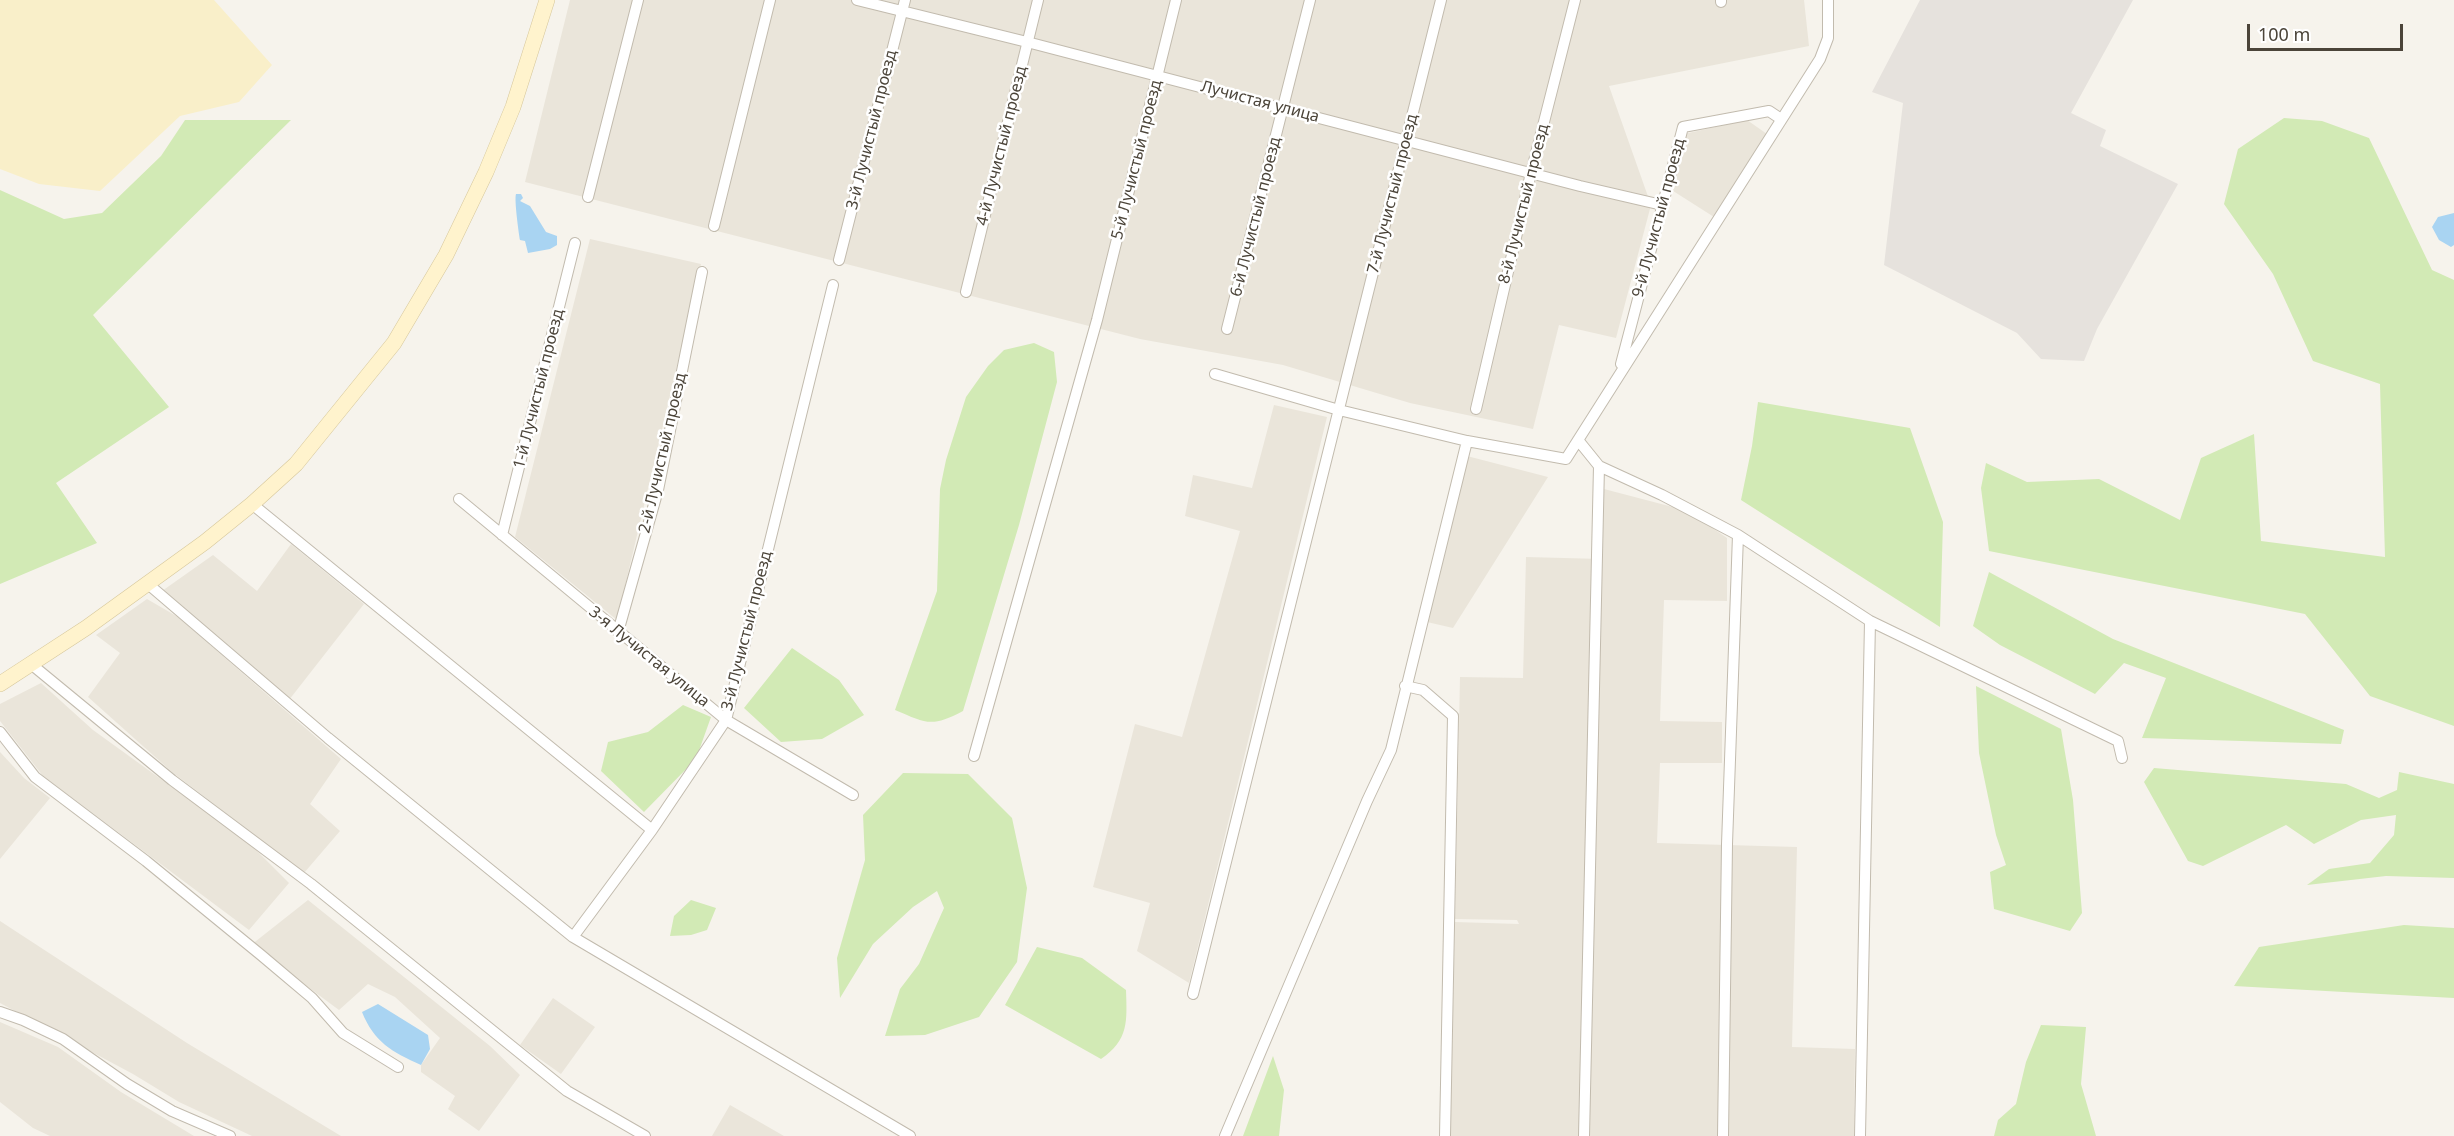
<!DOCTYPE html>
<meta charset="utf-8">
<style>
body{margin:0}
#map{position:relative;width:2454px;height:1136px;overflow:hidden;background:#f6f3ec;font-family:"Noto Sans",sans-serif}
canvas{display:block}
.scale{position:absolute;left:2247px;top:24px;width:156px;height:27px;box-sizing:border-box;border:3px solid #4b4439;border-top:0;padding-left:8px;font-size:18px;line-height:21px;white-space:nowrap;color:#4b4439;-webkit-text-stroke:4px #fff;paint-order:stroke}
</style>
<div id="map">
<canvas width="2454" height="1136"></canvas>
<div class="scale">100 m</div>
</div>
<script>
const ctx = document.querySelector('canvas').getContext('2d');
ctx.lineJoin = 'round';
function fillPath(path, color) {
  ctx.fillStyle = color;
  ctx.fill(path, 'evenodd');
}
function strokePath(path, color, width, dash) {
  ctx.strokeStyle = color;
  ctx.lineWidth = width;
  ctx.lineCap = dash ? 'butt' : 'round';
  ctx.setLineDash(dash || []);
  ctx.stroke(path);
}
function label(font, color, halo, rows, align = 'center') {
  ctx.font = font + ' "Noto Sans",sans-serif';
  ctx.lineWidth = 5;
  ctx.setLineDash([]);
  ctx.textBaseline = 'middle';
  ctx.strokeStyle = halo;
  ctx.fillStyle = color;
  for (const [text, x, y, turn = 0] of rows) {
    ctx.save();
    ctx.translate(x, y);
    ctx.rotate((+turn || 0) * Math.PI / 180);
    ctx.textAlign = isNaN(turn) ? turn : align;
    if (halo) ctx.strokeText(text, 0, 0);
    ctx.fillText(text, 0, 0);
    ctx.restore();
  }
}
const residential = new Path2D(`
 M570,0H1804L1809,46L1609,86L1651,205L1616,338L1559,325L1533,429L1410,403L1283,365L1140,339L525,182Z
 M1747,120L1767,134L1714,217L1670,189L1684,134Z
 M590,239L701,264L617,620L515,537Z
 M1274,405L1327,417L1189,983L1137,951L1150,903L1093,887L1135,724L1182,737L1240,531L1185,516L1193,475L1252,488Z
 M1467,456L1548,477L1453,628L1427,622Z
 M1604,489L1688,511L1727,538V601L1664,600L1660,721L1722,722V763H1660L1657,843L1797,847L1792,1047L1855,1049L1854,1136H1450L1455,922L1519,924L1517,920L1455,919L1460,677L1523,678L1526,557L1602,559Z
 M291,544L364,604L289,700L162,591L213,555L257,591Z
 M147,599L178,617L341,759L310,804L340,831L304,873L172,772L88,697L120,653L96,635Z
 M41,683L93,730L248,842L289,883L249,930L43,776L0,721V704Z
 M0,752L24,778L50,798L0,859Z
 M308,900L490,1046L520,1075L479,1131L448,1109L455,1096L421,1072V1065L440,1038L395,997L368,984L339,1010L251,945Z
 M0,921L187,1043L341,1136H252L179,1102L133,1074L0,1003Z
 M553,998L595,1027L561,1074L520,1045Z
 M0,1022L58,1047L121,1092L194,1136H50L33,1128L0,1102Z
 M730,1105L784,1136H712Z`);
const industrial = new Path2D(`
 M1920,0H2133L2071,113L2106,130L2100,146L2178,184L2097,329L2084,361L2041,359L2017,333L1884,265L1903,103L1872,92Z`);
const green = new Path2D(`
 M2284,118L2322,121L2369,138L2432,270L2454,280V726L2370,696L2305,614L1989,551L1981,488L1986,463L2027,482L2099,479L2180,520L2201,458L2254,434L2261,541L2385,557L2380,384L2313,361L2273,274L2224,204L2238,149Z
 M185,120H291L93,315L169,407L56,483L97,543L0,584V190L64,219L102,213L161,156Z
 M1034,343L1054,352L1057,382L1019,525L963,711C931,728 926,723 895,710L937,591L940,489L946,460L966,397L988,366L1004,350Z
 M1758,402L1910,428L1943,522L1940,627L1741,500L1752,446Z
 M1989,572L2113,639L2344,730L2341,744L2142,738L2166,678L2124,663L2095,694L2000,645L1973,626Z
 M792,648L839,680L864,715L822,739L781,742L744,708Z
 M1976,686L2061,729L2073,800L2082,913L2070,931L1994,909L1990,872L2006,865L1996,835L1979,753Z
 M683,705L711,717L696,759L644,812L601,771L608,742L648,732Z
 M2154,768L2346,784L2379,798L2397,790L2399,772L2454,784V878L2386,876L2307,885L2329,869L2370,863L2394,835L2396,815L2361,820L2314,844L2286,825L2203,866L2188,861L2144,782Z
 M903,773L968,774L1012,818L1027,888L1017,962L979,1017L925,1035L885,1036L900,989L919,964L944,908L937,891L913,907L873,944L840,998L837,958L865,860L863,815Z
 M691,900L716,908L707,930L691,935L670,936L674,916Z
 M2404,925L2454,928V998L2234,986L2259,947Z
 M1037,947L1082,958L1126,990C1127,1021 1129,1040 1101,1059L1005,1005Z
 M2041,1025L2086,1027L2081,1084L2096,1136H1994L1998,1120L2016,1104L2026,1062Z
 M1273,1056L1284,1090L1279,1136H1243Z`);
const sand = new Path2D(`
 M0,0H214L272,65L239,102L180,116L100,191L39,184L0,169Z`);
const water = new Path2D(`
 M516,194H521L523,198L520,201L530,206L546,232L557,236V245L550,249L528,253L525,241L520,240C519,235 514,199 516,194Z
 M2454,213V245L2451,247L2439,240L2432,227L2438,217Z
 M378,1004L428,1035L430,1049L421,1065C392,1052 374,1042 362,1012Z`);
const street = new Path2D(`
 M857,0L1027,42L1580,186L1662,205
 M1721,2V0
 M588,197L638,0
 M714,226L770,0
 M839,260L905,0
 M966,292L1038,0
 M1227,329L1310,0
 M1621,364L1683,127L1769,111L1781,119
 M1215,374L1339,410L1467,441L1566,459L1820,59L1828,38V0
 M1476,409L1531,173L1575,0
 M1578,440L1599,466L1662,495L1738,535L1870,621L2118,741L2122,758
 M459,499L726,720L853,795
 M252,504L652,830
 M502,535L575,243
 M148,584L328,738L573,937L910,1136
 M618,632L658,490L702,272
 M31,664L172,780L311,884L567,1091L645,1136
 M1405,686L1423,690L1453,716L1445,1136
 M0,732L35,777L146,861L261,955L312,998L343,1033L398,1067
 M974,756L1097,320L1176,0
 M573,937L652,830L726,720L833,285
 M1193,994L1441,0
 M0,1012L23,1020L63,1039L127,1084L172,1111L230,1136
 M1225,1136L1367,801L1391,750L1467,441
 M1584,1136L1599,466
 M1723,1136L1727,844L1738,535
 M1860,1136L1870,621`);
const secondary = new Path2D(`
 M0,684L86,628L205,542L252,504L296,464L394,343L446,255L486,172L513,107L547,0`);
const streetNames = [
 ["Лучистая улица",1260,102,15],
 ["3-й Лучистый проезд",872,130,-76],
 ["4-й Лучистый проезд",1002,146,-76],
 ["5-й Лучистый проезд",1137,160,-76],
 ["7-й Лучистый проезд",1393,194,-76],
 ["8-й Лучистый проезд",1524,204,-76],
 ["6-й Лучистый проезд",1256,217,-76],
 ["9-й Лучистый проезд",1659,218,-75],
 ["1-й Лучистый проезд",539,389,-76],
 ["2-й Лучистый проезд",663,453,-77],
 ["3-й Лучистый проезд",747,631,-76],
 ["3-я Лучистая улица",649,657,39]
];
fillPath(residential, '#eae5da');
fillPath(industrial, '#e6e2dd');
fillPath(green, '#d2eab5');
fillPath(sand, '#f9efc9');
fillPath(water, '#a9d4f2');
strokePath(street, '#c2bbae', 12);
strokePath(secondary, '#d6c79b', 16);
strokePath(street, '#fff', 10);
strokePath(secondary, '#fff3cd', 15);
label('16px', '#4b4439', '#fff', streetNames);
</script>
